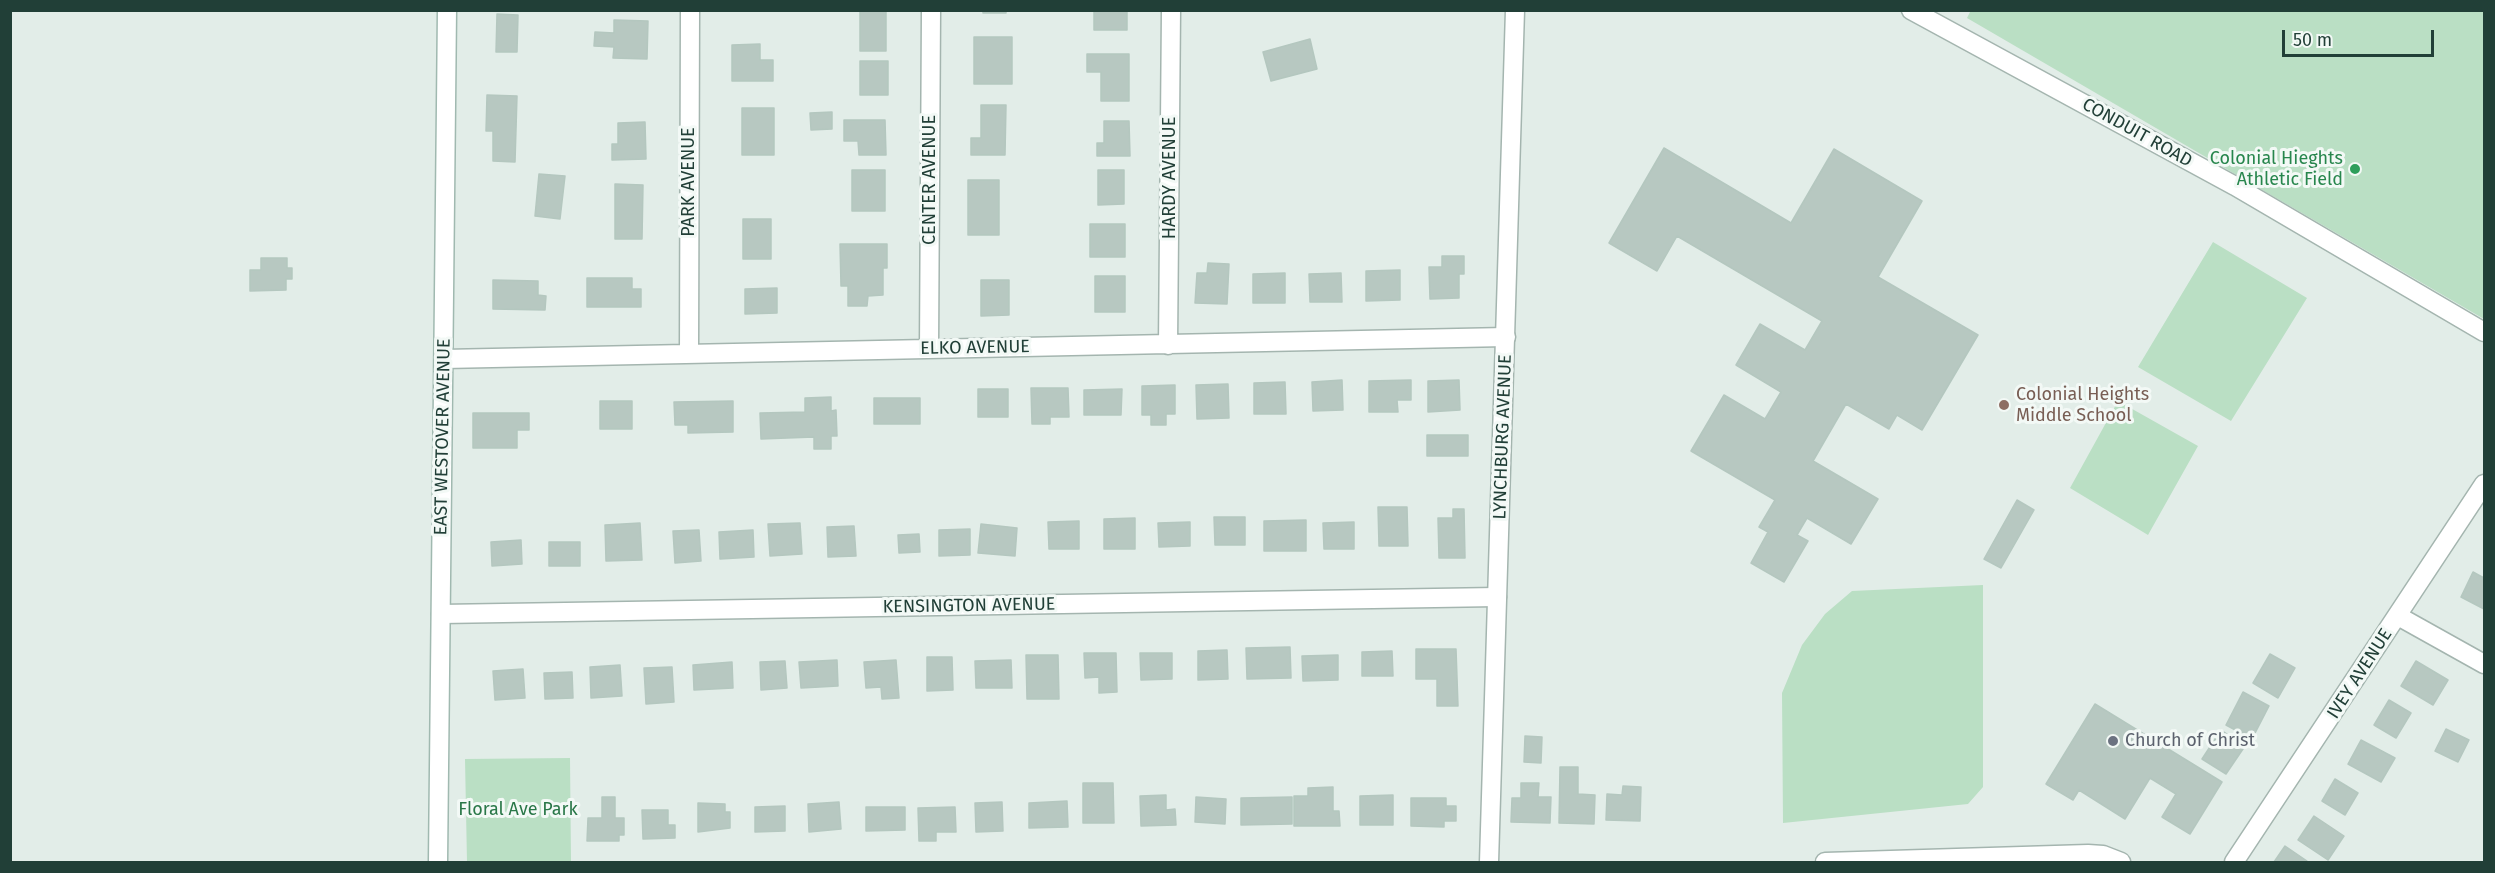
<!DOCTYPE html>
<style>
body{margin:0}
#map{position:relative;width:2495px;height:873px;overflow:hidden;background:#e2ede8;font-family:"Fira Sans",sans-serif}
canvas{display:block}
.frame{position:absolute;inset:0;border:12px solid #213f37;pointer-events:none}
.scale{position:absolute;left:2282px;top:30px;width:152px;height:27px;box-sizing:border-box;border:3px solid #213f37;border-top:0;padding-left:8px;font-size:18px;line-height:21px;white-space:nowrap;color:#213f37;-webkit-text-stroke:4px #f3f9f6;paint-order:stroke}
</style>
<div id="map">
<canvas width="2495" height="873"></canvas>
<div class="frame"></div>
<div class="scale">50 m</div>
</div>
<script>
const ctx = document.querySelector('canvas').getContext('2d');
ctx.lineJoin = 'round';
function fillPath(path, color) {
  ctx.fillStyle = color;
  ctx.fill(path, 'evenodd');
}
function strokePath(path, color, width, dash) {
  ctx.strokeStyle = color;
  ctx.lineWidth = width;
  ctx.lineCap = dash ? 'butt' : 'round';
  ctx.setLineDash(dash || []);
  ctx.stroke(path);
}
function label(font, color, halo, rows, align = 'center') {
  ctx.font = font + ' "Fira Sans",sans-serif';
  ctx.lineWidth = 6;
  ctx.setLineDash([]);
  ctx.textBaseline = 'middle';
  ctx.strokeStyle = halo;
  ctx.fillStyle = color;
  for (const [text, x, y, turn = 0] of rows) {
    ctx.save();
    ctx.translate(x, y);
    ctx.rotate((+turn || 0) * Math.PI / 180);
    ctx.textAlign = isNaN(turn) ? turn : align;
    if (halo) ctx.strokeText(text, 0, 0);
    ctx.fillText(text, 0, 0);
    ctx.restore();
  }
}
const green = new Path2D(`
 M1971,10L2484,11V319L1967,18Z
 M2213,242L2307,298L2231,421L2138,367Z
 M2118,401L2198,446L2148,535L2070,488Z
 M1983,585V787L1968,804L1783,823L1782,693L1802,645L1825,614L1852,591Z
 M570,758L571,862H467L465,759Z`);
const building = new Path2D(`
 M860,10H886V51H860Z
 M983,10H1006V13H983Z
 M1094,10H1127V30H1094Z
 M497,14L518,15L517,52H496Z
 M614,20L648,21L647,59L613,58L614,47L594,46L595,32L614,33Z
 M974,37H1012V84H974Z
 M1310,39L1317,69L1271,81L1263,52Z
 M760,44V60H773V81H732V45Z
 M1087,54H1129V101H1101V72H1087Z
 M860,61H888V95H860Z
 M487,95L517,96L515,162L493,161V131H486Z
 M981,105H1006L1005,155H971V138H981Z
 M742,108H774V155H742Z
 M832,112V129L811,130L810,113Z
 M844,120H885L886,155H859L858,141H844Z
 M1104,121H1129L1130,156H1097V143H1104Z
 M645,122L646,159L612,160V144H618V123Z
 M1664,148L1791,223L1834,149L1922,201L1878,277L1978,335L1922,430L1897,415L1889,429L1846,404L1813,461L1878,499L1851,544L1807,518L1797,535L1808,541L1784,582L1751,563L1768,532L1759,527L1775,500L1691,451L1724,395L1765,419L1781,392L1736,365L1760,324L1805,350L1822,321L1677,236L1657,271L1609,243Z
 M852,170H885V211H852Z
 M1098,170H1124V204L1098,205Z
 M539,174L565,176L560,219L535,216Z
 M968,180H999V235H968Z
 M615,184L643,185L642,239H615Z
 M743,219H771V259H743Z
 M1090,224H1125V257H1090Z
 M840,244H887V268H883V295L868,296L867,306H848V286H841Z
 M1442,256H1464V274H1459V298L1430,299L1429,267H1442Z
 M261,258H287V268H292V279H286V290L250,291V270H261Z
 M1208,263L1229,264L1227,304L1195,303L1197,273H1207Z
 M1400,270V300L1366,301V271Z
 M1285,273V303H1253V274Z
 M1341,273L1342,302H1310L1309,274Z
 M1095,276H1125V312H1095Z
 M587,278H632V289H641V307H587Z
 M493,280L538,281V295L546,296L545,310L493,309Z
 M981,280H1009V315L981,316Z
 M777,288V313L745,314V289Z
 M1342,380L1343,410L1313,411L1312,382Z
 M1411,380V400H1397L1398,412H1369V381Z
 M1459,380L1460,410L1428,412V381Z
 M1285,382L1286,414H1254V383Z
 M1228,384L1229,418L1197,419L1196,385Z
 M1175,385V414H1166V425H1151V415H1142V386Z
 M1031,388H1068L1069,417H1050V424H1032Z
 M978,389H1008V417H978Z
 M1122,389L1121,415H1084V390Z
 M831,397V411L836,410L837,436H831V449H814V437L761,439L760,413L805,412V398Z
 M874,398H920V424H874Z
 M600,401H632V429H600Z
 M733,401V432L688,433V425H675L674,402Z
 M473,413H529V430H517V448H473Z
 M1427,435H1468V456H1427Z
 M2017,500L2034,510L2001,568L1984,559Z
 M1378,507H1407L1408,546H1379Z
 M1453,509H1464L1465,558H1439L1438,518H1453Z
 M1214,517H1245V545H1215Z
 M1135,518V549H1104V519Z
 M1306,520V551H1264V521Z
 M1079,521V549H1049L1048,522Z
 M1190,522V546L1159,547L1158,523Z
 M1354,522V549H1324L1323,523Z
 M640,523L642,560L606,561L605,525Z
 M800,523L802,554L770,556L768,524Z
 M981,524L1017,528L1015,556L978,553Z
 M854,526L856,556L828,557L827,527Z
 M970,529V555L939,556V530Z
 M699,530L701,561L675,563L673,531Z
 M753,530L754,557L720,559L719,532Z
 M919,534L920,552L899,553L898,535Z
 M521,540L522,564L492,566L491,542Z
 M549,542H580V566H549Z
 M2473,572L2484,578V609L2461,597Z
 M1290,647L1291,678L1247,679L1246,648Z
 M1416,649H1456L1458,706H1437V679H1416Z
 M1227,650L1228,679L1198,680V651Z
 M1392,651L1393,676H1362V652Z
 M1084,653H1116L1117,692L1099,693V677L1085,678Z
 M1140,653H1172V679L1141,680Z
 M2270,654L2295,668L2278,698L2253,683Z
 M1026,655H1058L1059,699H1027Z
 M1338,655V680L1303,681L1302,656Z
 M927,657H952L953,690L927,691Z
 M837,660L838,686L801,688L799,662Z
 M896,660L899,698L882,699L881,687L866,688L864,662Z
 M1011,660L1012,688H976L975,661Z
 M785,661L787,688L761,690L760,662Z
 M2416,661L2448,680L2433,705L2401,686Z
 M732,662L733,688L694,690L693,665Z
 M620,665L622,696L591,698L590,667Z
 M672,667L674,702L646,704L644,668Z
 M523,669L525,698L495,700L493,671Z
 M572,672L573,698L545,699L544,673Z
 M2243,692L2269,706L2252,739L2226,725Z
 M2389,700L2411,713L2396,738L2374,725Z
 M2095,704L2222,782L2190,834L2162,817L2176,794L2150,778L2125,819L2079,790L2073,800L2046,784Z
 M2446,729L2469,740L2458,762L2435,751Z
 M2221,730L2245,746L2226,774L2202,759Z
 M1525,736L1542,737L1541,763L1524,762Z
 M2361,740L2395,758L2381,782L2348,764Z
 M1560,767H1578V794L1595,795L1594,824L1559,823Z
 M2335,779L2358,793L2345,815L2322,801Z
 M1083,783H1113L1114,823H1083Z
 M1521,783H1539L1538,797H1551L1550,823L1511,822L1512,798H1521Z
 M1623,786L1641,787L1640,821L1606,820L1607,794L1622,795Z
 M1333,787V811H1339L1340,826H1294V796H1308V788Z
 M1166,795V810L1175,809L1176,825L1141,826L1140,796Z
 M1393,795V825H1360V796Z
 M602,797H615V818H624V835H619V841H587L588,818H602Z
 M1196,797L1226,799L1225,824L1195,822Z
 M1292,797V824L1241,825V798Z
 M1411,798H1446V806H1456V821H1444V827L1411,826Z
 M1067,801L1068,827L1029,828V803Z
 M839,802L841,829L809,832L808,804Z
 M1002,802L1003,831L976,832L975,803Z
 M698,803L725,804V812H730V828L698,832Z
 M785,806V831L755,832V807Z
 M866,807H905V830L866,831Z
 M955,807L956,832H936V841H919L918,808Z
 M642,810H668V825H675V838L643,839Z
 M2314,816L2344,836L2328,860L2298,840Z
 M2285,846L2307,861L2306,862H2274Z`);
const minor = new Path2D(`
 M1911,10L2235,186L2484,332
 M1168,345L1171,10
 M929,349L931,10
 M689,354L690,10
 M444,359L1506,337
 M441,614L1497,597
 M2398,616L2484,664
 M1825,862L2088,854L2103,855L2121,862
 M2234,862L2484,484`);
const tertiary = new Path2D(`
 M1489,862L1515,10`);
const secondary = new Path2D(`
 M438,862L447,10`);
const markers = [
 [2355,169,6,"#2e9e5b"],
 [2004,405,6,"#8d6e63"],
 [2113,741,6,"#6b7280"]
];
const streetNames = [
 ["CONDUIT ROAD",2137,133,29],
 ["HARDY AVENUE",1170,178,-90],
 ["CENTER AVENUE",930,180,-90],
 ["PARK AVENUE",689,182,-90],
 ["ELKO AVENUE",975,348,-1],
 ["EAST WESTOVER AVENUE",443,437,-89],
 ["LYNCHBURG AVENUE",1503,437,-88],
 ["KENSINGTON AVENUE",969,606,-1],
 ["IVEY AVENUE",2360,674,-57]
];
const leisureNames = [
 ["Colonial Hieghts",2343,159],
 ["Athletic Field",2343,180]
];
const educationNames = [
 ["Colonial Heights",2016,395],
 ["Middle School",2016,416]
];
const worshipNames = [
 ["Church of Christ",2125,741]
];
const parkNames = [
 ["Floral Ave Park",518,810]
];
fillPath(green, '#badfc4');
fillPath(building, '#b7c8c1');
strokePath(building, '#b4c7bf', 1.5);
strokePath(minor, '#a4b5af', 21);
strokePath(tertiary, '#a4b5af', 21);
strokePath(secondary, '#a0b9b0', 21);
strokePath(minor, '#fff', 18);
strokePath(tertiary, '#fff', 18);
strokePath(secondary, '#fff', 18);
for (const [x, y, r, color] of markers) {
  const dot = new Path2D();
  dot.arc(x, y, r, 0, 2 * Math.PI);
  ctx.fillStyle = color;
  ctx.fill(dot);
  strokePath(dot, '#f3f9f6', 2);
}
label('18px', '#213f37', '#f3f9f6', streetNames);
label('18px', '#27864d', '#f3f9f6', leisureNames, 'right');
label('18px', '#785e54', '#f3f9f6', educationNames, 'left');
label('18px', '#5b616d', '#f3f9f6', worshipNames, 'left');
label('18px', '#297748', '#f3f9f6', parkNames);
</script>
